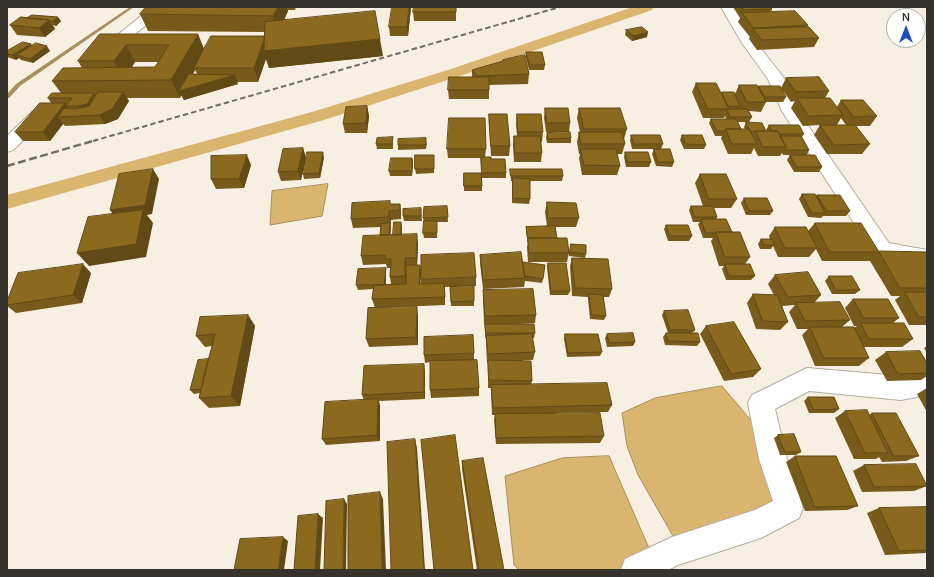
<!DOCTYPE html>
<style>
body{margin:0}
#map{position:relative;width:934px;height:577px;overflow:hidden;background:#f7f0e2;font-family:Manrope,sans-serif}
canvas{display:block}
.frame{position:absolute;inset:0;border:8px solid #36332d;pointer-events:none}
.north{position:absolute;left:886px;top:8px;width:40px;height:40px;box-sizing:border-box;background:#fefefe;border:1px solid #aeadaa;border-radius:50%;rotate:0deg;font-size:11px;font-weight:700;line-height:16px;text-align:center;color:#36332d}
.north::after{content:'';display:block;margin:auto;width:14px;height:18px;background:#1b4ebb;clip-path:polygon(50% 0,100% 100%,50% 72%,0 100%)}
</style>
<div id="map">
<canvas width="934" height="577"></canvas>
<div class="frame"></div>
<div class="north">N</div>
</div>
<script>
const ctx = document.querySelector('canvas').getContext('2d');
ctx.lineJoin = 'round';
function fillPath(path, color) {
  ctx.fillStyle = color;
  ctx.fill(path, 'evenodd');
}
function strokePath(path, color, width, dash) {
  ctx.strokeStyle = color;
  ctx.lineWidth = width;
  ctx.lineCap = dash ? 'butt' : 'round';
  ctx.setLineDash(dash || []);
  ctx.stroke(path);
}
const water = new Path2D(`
 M328,184L322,216L270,225L272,191Z
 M722,386L755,425L779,507L677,543L638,475L627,446L622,413L655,398Z
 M609,456L652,555L620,570H519L514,565L505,476L562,458Z`);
const stream = new Path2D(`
 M130,7H134L20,86L9,98H7V94L16,84Z`);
const canal = new Path2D(`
 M633,7H654L652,10L460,76L324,120L7,209V195L312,112L448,70Z`);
const path = new Path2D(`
 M199,45H210`);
const minor = new Path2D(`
 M152,7H167L108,57L103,58L98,57L96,54L98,51Z
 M721,7H735L755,41L784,78L798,111L889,243L927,250V266L875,256L782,111L768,79L742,43Z
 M39,110L45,111L47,115L45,119L13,150L7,152V136L33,111Z
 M807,368L901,376L927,373V395L901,400L809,391L775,409L787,459L803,508L799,518L761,538L678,565L668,570H621L625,559L672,537L755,510L773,501L759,459L748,403L752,395Z`);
const railFar1 = new Path2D(`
 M93,141L560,7`);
const rail = new Path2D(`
 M7,166L96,140`);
const wall = new Path2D(`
 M146,7H296L295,10H288V11L284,20L383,56L269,68L266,59L258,82H237L238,84L184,100L181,95L180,98H127L129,101L118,119L105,124L65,126L63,124L50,141H23L15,132L51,103L48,98L61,93L52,81L82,68L78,61L100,34L204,50L264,36V32L148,31L140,14ZM135,62H159L155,67H132ZM195,70L197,74H193Z
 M411,7L408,36H390L389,27Z
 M456,7V21H414L413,12Z
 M733,7H770L772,9L771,12L808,25L807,27L819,38L814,47L757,50L749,39L750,37L738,22L740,18Z
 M21,17L61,21L56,26L53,25L55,29L45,37L17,35L10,25Z
 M626,30L647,37L632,41L625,35Z
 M31,44L32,46L50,51L33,63L21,60L19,58L16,60L7,57V51Z
 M526,52L545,65L544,70H529L526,57Z
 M472,70L529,74L528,84L489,85V99H449L448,90L472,77Z
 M786,78L829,91L825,98L837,107L841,100L877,116L870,126H856L870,144L862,154H827L814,135L820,125L803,126L791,108L795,101L791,102L781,88ZM841,118L846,125H837Z
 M696,83L721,94L722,92L735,94L739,85L758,87L759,86L786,97L783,102H766L761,112L749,111L752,117L749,122H738L741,129H745L744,127L746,122L766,131H767L766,130L769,125L804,134L802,137L809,150L807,155L822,167L819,172H794L787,160L790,155H783L782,153L780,156H758L754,148L751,154H728L721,138L722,136H715L709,123L711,119H726L725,116L724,118H703L692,92Z
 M367,106L369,116L367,133H345L343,124Z
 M545,108L570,123L569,132H546L544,118Z
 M579,108L627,129L624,139L625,144L622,154H617L620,166L617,175H582L579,158L580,154H579L577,142L579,132H580L577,118Z
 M489,114L510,146L509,156H491L489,123Z
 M517,114L543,132L542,142H541L542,153L541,162H514L513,145L514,136H517L516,124Z
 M547,133L571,138V143H547L546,138Z
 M631,135L663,144L661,149H632L630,140Z
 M682,135L706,145L704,149H684L680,140Z
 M393,142V149H377L376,144Z
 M427,143L426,149L398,150V145Z
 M303,148L306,158L301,180L281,181L278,172Z
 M447,149H486L485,157L491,159L506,173V178H482V177V191H464V173H481V158H448Z
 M654,149L674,162L672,167L656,166L652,154Z
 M625,152L651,162L649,167H626L624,157Z
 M434,155V173L416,174L415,169Z
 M324,157L320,178L304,179L303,174Z
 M412,158L413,162L412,176H390L389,171Z
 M251,165L244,188L216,189L211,179Z
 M510,169L563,176L562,181H530V199L529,204L512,203V181H511Z
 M700,174L737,199L731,208H714L717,217L716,219L732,232L750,257L745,264L755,276L751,280H726L722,269L724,266H719L711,241L713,238H703L698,224L700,222H693L689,210L691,206H703L695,183Z
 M802,194L816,196L817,195L850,211L846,216H823L821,218L808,217L799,199Z
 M744,198L773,211L770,215H746L741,203Z
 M547,202L579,218L576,227H555L557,238L569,253L571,244L586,254L585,258L612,289L609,297H603L606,316L604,320L590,319L588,299V297L572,296L570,266L572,258H585L569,256V253L567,262H528L527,247L528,244L526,232V227L547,226L545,212Z
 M390,204H400L401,213V219L391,220L390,235H393L402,227V235L418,243L417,265H420L421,273L420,284L421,283V279L476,277V286L445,287V305L375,308L372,299L373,289L358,290L356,285L386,272V285H391L390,277V268H387L386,264L363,265L361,256L380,235L381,227L353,228L351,219Z
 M447,206L448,222H437V238H424L423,233L424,223L423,218Z
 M421,208L422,221H404L403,216Z
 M815,223L878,252H927V325H909L895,300L900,296H891L870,261H822L816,249L809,257H778L773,246L771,249H760L758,244L761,239H770L769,236L775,227L808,231Z
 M666,225L692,236L689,241H668L664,229Z
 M480,255L523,262L543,279L542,283L525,281L524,287L483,289L480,263Z
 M548,263L570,291L568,295H550L547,267Z
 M91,273L82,303L16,313L7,306V301Z
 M775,275L821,295L814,303L850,320L842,327L854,328L857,326H854L845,308L853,299L899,318L893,323L913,339L902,347H864L869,358L859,366H815L802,335L808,329H797L789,312L795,305L782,306L788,322L780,330L756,329L747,303L753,294L774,295L768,284Z
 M829,276L860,290L855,294H832L825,281Z
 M450,287L474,301V306H451Z
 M483,290L536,315L535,323L517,324L535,333L534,338H532L535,352L533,360H522L532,381L531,384L612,405L608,412L555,413L604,436L600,443L496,444L494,420L495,415H492L491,393V388H488V362H487L486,344V338H485V324H484L483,298Z
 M664,311L695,330L692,333L700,342L697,346L665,345L663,337L666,333H668L662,315Z
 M248,315L255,326L240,406L209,408L199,398L200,393L194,394L190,390L208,359L212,346L205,347L196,336Z
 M418,315V345L369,347L366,339Z
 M706,326L761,369L753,377L724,381L700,334Z
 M565,334L602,352L600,356L567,357L564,339Z
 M607,334L635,342L633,346L607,347L605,338Z
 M927,346V353L924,348Z
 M886,352L927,363V376L921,380L887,381L875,360Z
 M474,353V360L479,388V396L431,398L430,390V362L425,363L424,355Z
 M425,372V399L379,401L380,406V441L326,445L322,439L364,400L362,395Z
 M927,388V412L917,394Z
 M808,397L839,409L834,413H809L804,401Z
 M845,411L869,415L872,413L919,456L906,461L882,462L879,457L876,459H854L835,418Z
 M778,435L801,452L796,455H780L774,438Z
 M795,456L858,506L847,510L805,511L786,462Z
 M462,461L504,570H477L462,469Z
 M864,465L927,486L914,491L862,492L853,471Z
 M927,507V553L885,555L867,513L879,508Z`);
const shadedWall = new Path2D(`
 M278,7H287L288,11L278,33L273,16Z
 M409,7H411L408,36L407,27Z
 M58,17L61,21L56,26L53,21Z
 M49,20L55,29L45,37L39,28Z
 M648,32L647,37L632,41L633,36Z
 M198,34L205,51L194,68L195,70L185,89L235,75L238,84L184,100L181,95L180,98L171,80Z
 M265,36L380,39L383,56L269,68L266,59L258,82L254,68Z
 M31,44L34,49L17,55L19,58L16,60L12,55Z
 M126,45L135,62L124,79L114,61Z
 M47,46L50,51L33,63L30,59Z
 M123,92L129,101L118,119L105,124L99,115Z
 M94,93L100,102L84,115L78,106Z
 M65,103L68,106H66L71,114L58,117L63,124L50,141L43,132Z
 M367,106L369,116L367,133L366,123Z
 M303,148L306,158L301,180L298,171Z
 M323,152L324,157L320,178L319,173Z
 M247,155L251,165L244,188L239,179Z
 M412,158L413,162L412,176Z
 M153,169L159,179L152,214L147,215L153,223L146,257L89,266L77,253L117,219L110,210Z
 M400,204L401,213V219L400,210Z
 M389,211L391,220V226L389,217Z
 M401,222L402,227L401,242Z
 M390,223L391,228L390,240L389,236Z
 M417,234L418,243L417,267L416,258Z
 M405,258L407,267L406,285L405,276Z
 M83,264L91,273L82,303L73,295Z
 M420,265L421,273L420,292L419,284Z
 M386,268V272L385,289L384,285Z
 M417,307L418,315V345L416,337Z
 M248,315L255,326L240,406L231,396Z
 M424,364L425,372V399L424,392Z
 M378,399L380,406V441L377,435Z
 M415,439L417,448L425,570H424Z
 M380,492L383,499L386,570H382Z
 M344,499L347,504L346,570H343Z
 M318,514L323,518L320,570H315Z
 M283,537L288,541L284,570H278Z`);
const building = new Path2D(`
 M146,7H278L273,16L140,14Z
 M392,7H409L407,27H389Z
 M414,7H456V12H413Z
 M742,7H770L772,9L744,10Z
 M375,11L380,39L264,51L265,22Z
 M795,11L808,25L754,28L742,13Z
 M32,15L58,17L53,21H50L49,20L27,18Z
 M21,17L49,20L39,28L10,25Z
 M642,27L648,32L633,36L626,30Z
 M809,27L819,38L762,40L753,29Z
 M100,34H198L171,80L52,81L63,68L155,67L169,45H126L114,61H78Z
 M211,36H264V40L254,68H194Z
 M23,42L31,44L12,55L7,54V51Z
 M36,43L47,46L30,59L17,55Z
 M526,52H542L545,65H530Z
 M525,55L529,74L478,76L472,70L503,61V60Z
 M189,74L235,75L179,91Z
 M449,77H489V90H448Z
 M819,77L829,91L796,92L786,78Z
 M696,83H716L729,109H708Z
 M739,85H757L766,102H747Z
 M759,86H780L786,97H765Z
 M98,92H123L112,109L99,115L58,117L64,108L75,109L89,106Z
 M722,92H734L740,107L728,106Z
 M52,93H94L87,104L78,106H66L72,98H48Z
 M797,98H830L843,115L809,116Z
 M841,100H863L877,116L854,117Z
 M40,103H65L43,132H15Z
 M367,106L366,123L343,124L346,107Z
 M545,108H568L570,123H547Z
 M579,108H620L627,129H584Z
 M729,109H747L752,117H730L727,111Z
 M489,114H507L510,146H491Z
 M517,114H541L543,132H518Z
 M449,118H485L486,149H447Z
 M711,119H736L741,129H726L725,131H717Z
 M746,122L762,123L766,131L751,132Z
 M769,125H799L804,134H779L778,131H772Z
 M820,125H855L870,144L834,145Z
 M726,129H749L757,144H732Z
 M756,131H778L786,147H763Z
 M570,132L571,138L548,139L547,133Z
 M579,132H622L625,144H581Z
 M631,135H660L663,144H634Z
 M682,135H702L706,145L686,144Z
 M514,136H540L542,153H515Z
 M780,136H801L809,150H786L785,149L786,147Z
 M393,137L392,144H376L377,138Z
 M426,138V145H398V139Z
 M303,148L298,171L278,172L283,149Z
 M581,149H616L620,166L584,165Z
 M654,149H670L674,162H658Z
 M307,152H323L319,173L303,174Z
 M625,152H648L651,162H628Z
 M247,155L239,179H211V156Z
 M415,155H434V169H415Z
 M790,155H815L822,167H797Z
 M481,157H491V159H505L506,173H482Z
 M391,158H412V171H389Z
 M153,169L145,205L110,210L119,174Z
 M510,169H562L563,176H511Z
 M464,173H481L482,186H464Z
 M700,174H726L737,199H709Z
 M513,178L530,179V199L513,198Z
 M802,194H815L825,213H812Z
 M817,195H840L850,211H827Z
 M744,198H767L773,211H749Z
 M390,201V204H400V210L389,211V217L351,219L352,203Z
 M547,202L576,203L579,218H548Z
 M447,206L448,217L423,218L424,207Z
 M691,206H713L717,217H695Z
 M421,208V216H403V209Z
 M143,210L136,244L77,253L88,217Z
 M701,219H726L732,232H716L715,233H706Z
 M424,221H437V233H423Z
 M394,222H401V235H393Z
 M390,223L389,235H380L381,224Z
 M815,223H861L879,252H830Z
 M666,225H688L692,236H670Z
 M555,226L557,238H528V239L526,227Z
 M775,227H806L817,248H785Z
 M716,232H740L750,257H725Z
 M417,234L416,258H405V276L390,277L391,259H385V255L361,256L363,236Z
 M528,238H567L569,253H529Z
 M761,239H772L775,245H764Z
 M571,244L586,245V254L570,252Z
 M879,251L927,252V288H900Z
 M521,252L525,278L483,280L480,255Z
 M474,253L476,277L421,279V255Z
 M572,258L608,259L612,289L575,288Z
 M523,262L545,265L543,279L525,276Z
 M548,263H566L570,291H551Z
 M83,264L73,295L7,305V301L18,273Z
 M725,264H750L755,276H729Z
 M406,265H420L419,284L444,283L445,297L372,299L374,285L406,284Z
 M386,268L384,285H356L358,269Z
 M808,272L821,295L788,297L775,275Z
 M829,276H852L860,290H836Z
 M474,286V301L451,302L450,287Z
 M533,289L536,315L485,316L483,290Z
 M905,292H927V317H919Z
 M589,294L603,295L606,316L592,315Z
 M753,294L777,295L788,322L763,321Z
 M853,299H888L899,318H864Z
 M840,302L850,320L805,321L796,303Z
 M417,307L416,337L366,339L368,308Z
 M688,310L695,330H670L664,311Z
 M248,315L231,396L199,398L215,334L196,336L200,317Z
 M734,322L761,369L731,374L706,326Z
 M861,323H904L913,339H869Z
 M485,324H534L535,333H486Z
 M810,327H854L869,358H824Z
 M633,333L635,342L609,343L607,334Z
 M666,333H698L700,342L668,341Z
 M532,334L535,352L488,354L486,336Z
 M565,334H598L602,352L568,353Z
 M473,335L474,353L424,355V337Z
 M920,351L927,363V373L898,374L886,352Z
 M208,359L201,389L190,390L198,360Z
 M477,360L479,388L430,390V361Z
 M488,360L531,361L532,381L489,380Z
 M424,364V392L362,395L364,366Z
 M607,383L612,405L493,408L491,385Z
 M808,397H834L839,409L814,410Z
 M378,399L377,435L322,439L325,402Z
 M867,410L888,453H865L845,411Z
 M600,413L604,436L496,438L495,414Z
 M872,413H896L919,456H894Z
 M794,434L801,452H785L778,435Z
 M455,435L473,570H434L421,440Z
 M415,439L424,570H391L387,442Z
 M795,456H836L858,506L815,507Z
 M483,458L504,570H479L462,461Z
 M916,464L927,486L874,487L864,465Z
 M380,492L382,570H348V496Z
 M344,499L343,570H324L326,501Z
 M927,507V550L899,551L879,508Z
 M318,514L315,570H294L298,516Z
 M283,537L278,570H234L240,539Z`);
fillPath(water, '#dab56f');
strokePath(water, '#a98e5b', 1);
fillPath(stream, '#a98e5b');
fillPath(canal, '#dab56f');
strokePath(minor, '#b4ac9f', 2);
strokePath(path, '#b2ada1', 1.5, [0.5, 2]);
fillPath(minor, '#fff');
strokePath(railFar1, '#726d65', 2, [5.5, 3]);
strokePath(rail, '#726d65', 2.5, [8, 3.5]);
fillPath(wall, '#785a1b');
fillPath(shadedWall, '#614a16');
fillPath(building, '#8b691f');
strokePath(building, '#614a16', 1);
</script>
